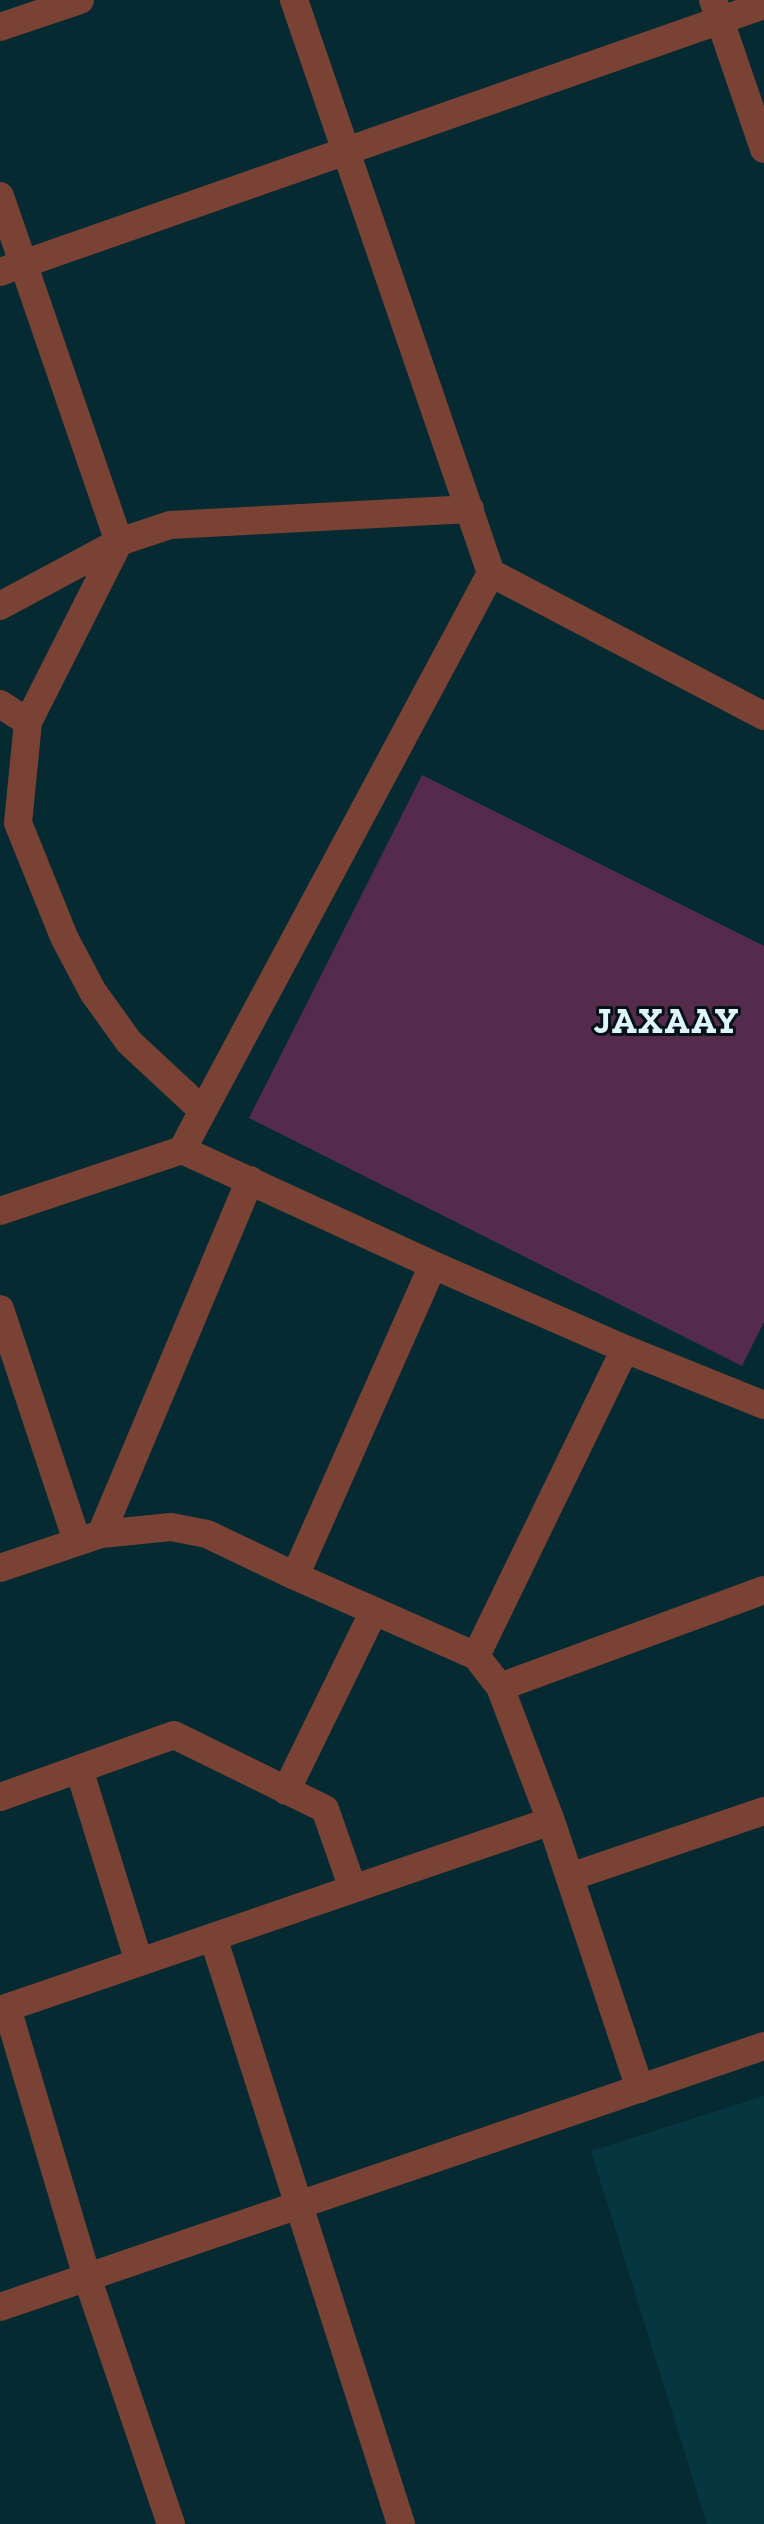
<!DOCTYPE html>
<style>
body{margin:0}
canvas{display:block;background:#052a31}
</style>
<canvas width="764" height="2524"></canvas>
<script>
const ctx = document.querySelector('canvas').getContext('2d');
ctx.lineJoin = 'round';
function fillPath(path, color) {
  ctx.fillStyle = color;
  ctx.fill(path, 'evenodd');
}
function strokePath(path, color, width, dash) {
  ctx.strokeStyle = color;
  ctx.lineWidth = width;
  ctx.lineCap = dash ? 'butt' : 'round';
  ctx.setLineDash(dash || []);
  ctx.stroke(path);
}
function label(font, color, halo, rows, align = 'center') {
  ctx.font = font + ' "Zilla Slab",serif';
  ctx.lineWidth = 6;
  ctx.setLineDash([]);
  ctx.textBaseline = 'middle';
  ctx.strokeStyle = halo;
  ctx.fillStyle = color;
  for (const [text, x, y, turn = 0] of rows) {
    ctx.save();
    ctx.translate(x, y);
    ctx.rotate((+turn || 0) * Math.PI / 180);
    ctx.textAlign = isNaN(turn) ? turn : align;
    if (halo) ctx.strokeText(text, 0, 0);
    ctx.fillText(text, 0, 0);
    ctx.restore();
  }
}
const built = new Path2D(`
 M764,2096V2524H707L591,2151Z`);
const green = new Path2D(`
 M422,775L764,946V1322L742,1366L249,1118Z`);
const street = new Path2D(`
 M294,0L491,573
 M713,0L764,149
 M0,27L80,0
 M0,196L119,542L28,722L18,823L64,937L93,992L129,1042L202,1110
 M0,272L764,5
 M0,606L119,542L170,525L470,509
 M0,704L28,722
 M182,1150L491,573L764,716
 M0,1211L182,1150L433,1265L625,1349L764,1405
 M0,1309L77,1541
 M101,1534L250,1180
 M0,1568L101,1534L171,1527L207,1534L295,1576L476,1656L500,1687L551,1821L640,2089
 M295,1576L433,1265
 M476,1656L625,1349
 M500,1687L764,1590
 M79,1769L139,1962
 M286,1791L374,1611
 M0,1797L174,1735L325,1809L353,1889
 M570,1877L764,1811
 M213,1937L401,2524
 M7,2008L87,2277L171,2524
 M0,2010L551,1821
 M0,2307L764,2046`);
const districtNames = [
 ["JAXAAY",667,1023]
];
fillPath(built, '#063740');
fillPath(green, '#542a4d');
strokePath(street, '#7a4235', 28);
ctx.letterSpacing = '2px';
label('bold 36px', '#ddf5fb', '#011115', districtNames);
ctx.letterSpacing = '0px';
</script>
